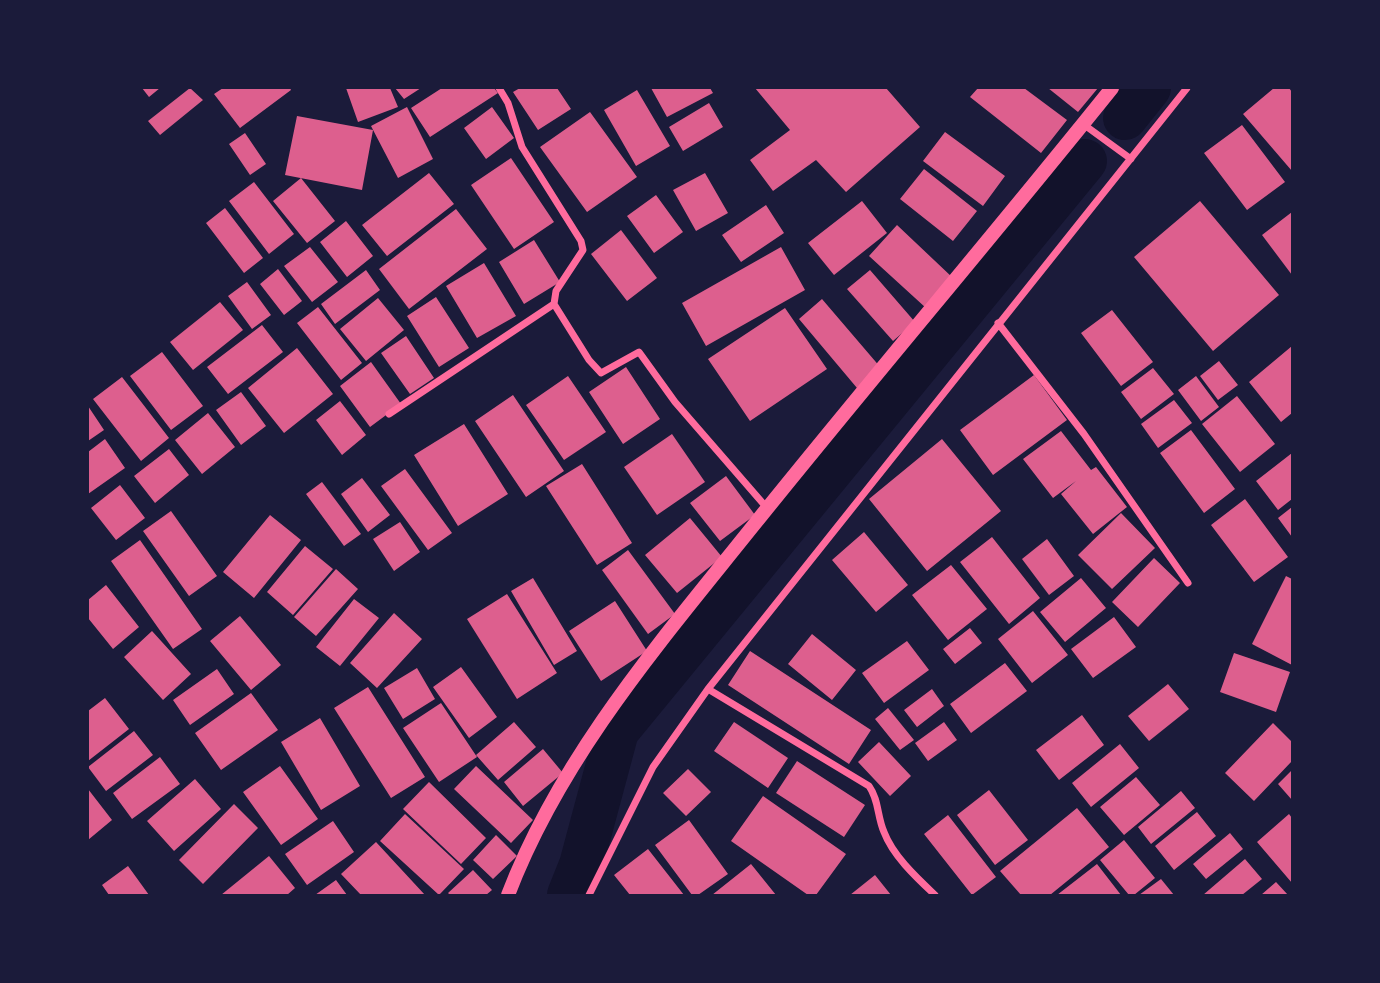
<!DOCTYPE html>
<style>
body{margin:0}
#map{position:relative;width:1380px;height:983px;overflow:hidden;background:#1b1b3a;font-family:"Nunito Sans",sans-serif}
canvas{display:block}
.frame{position:absolute;inset:0;border:89px solid #1b1b3a;pointer-events:none}
</style>
<div id="map">
<canvas width="1380" height="983"></canvas>
<div class="frame"></div>
</div>
<script>
const ctx = document.querySelector('canvas').getContext('2d');
ctx.lineJoin = 'round';
function strokePath(path, color, width, dash) {
  ctx.strokeStyle = color;
  ctx.lineWidth = width;
  ctx.lineCap = dash ? 'butt' : 'round';
  ctx.setLineDash(dash || []);
  ctx.stroke(path);
}
function fillPath(path, color) {
  ctx.fillStyle = color;
  ctx.fill(path, 'evenodd');
}
const canal = new Path2D(`
 M1125,118L1149,88
 M569,895L581,865L617,731L1085,161`);
const building = new Path2D(`
 M142,88H160L149,97Z
 M190,88L203,100L160,135L148,121Z
 M223,88H290L291,90L240,128L214,94Z
 M346,88H390L398,107L358,122Z
 M395,88H421L404,99Z
 M442,88H494L498,93L430,137L411,108Z
 M520,88H557L571,109L538,130L513,92Z
 M651,88H710L713,93L667,117Z
 M755,88H886L920,127L846,192L816,160L773,191L750,160L790,130Z
 M978,88H1024L1067,120L1041,153L970,97Z
 M1048,88H1098L1078,112Z
 M1274,88H1289L1292,92V171L1243,114Z
 M637,90L670,146L636,166L604,110Z
 M709,103L723,127L683,151L669,127Z
 M407,107L433,159L398,178L371,126Z
 M492,107L514,138L486,159L464,128Z
 M590,112L637,177L587,212L540,147Z
 M297,116L373,130L362,190L285,175Z
 M1242,125L1285,182L1247,210L1204,153Z
 M945,132L1005,176L983,206L923,161Z
 M245,133L266,164L250,175L229,144Z
 M511,158L554,222L514,249L471,185Z
 M924,169L977,211L953,241L900,199Z
 M429,173L454,204L387,256L362,225Z
 M705,173L728,213L696,231L673,190Z
 M301,178L335,221L307,243L273,201Z
 M254,182L294,234L269,254L229,201Z
 M656,195L683,232L654,253L627,216Z
 M862,201L887,233L834,275L808,243Z
 M1200,201L1279,295L1213,351L1134,257Z
 M766,205L784,233L741,262L722,235Z
 M225,208L263,258L244,273L206,223Z
 M456,209L487,249L409,309L379,269Z
 M1292,212V275L1262,235Z
 M346,221L373,256L347,277L320,242Z
 M897,225L953,278L926,308L869,256Z
 M621,230L657,278L627,301L591,254Z
 M534,240L560,282L524,304L499,262Z
 M310,247L338,282L312,302L284,266Z
 M781,247L805,290L706,346L682,303Z
 M484,263L516,316L477,338L446,286Z
 M278,269L302,301L284,315L260,284Z
 M366,270L380,290L335,324L321,304Z
 M870,270L915,322L893,341L847,289Z
 M247,282L271,315L252,329L228,296Z
 M436,297L469,348L439,367L407,316Z
 M378,298L404,330L366,361L340,329Z
 M822,299L881,368L857,388L799,319Z
 M220,302L243,330L193,370L170,342Z
 M318,307L362,363L341,380L297,323Z
 M785,308L827,369L750,421L708,359Z
 M1112,310L1153,362L1121,386L1081,333Z
 M262,325L283,352L228,394L207,367Z
 M406,336L434,378L410,394L381,353Z
 M1292,346V413L1281,422L1249,382Z
 M297,348L333,394L284,433L248,388Z
 M162,352L203,406L171,430L130,376Z
 M1219,361L1238,385L1218,400L1200,376Z
 M371,362L401,404L370,427L340,386Z
 M626,367L660,419L623,444L589,392Z
 M1153,368L1174,394L1141,419L1121,392Z
 M1034,375L1067,420L993,475L960,430Z
 M568,376L606,432L564,460L526,405Z
 M1196,376L1219,407L1201,421L1178,390Z
 M122,377L169,438L141,461L93,399Z
 M241,392L266,426L241,445L216,410Z
 M513,395L564,471L526,497L475,421Z
 M1237,396L1275,444L1240,472L1202,424Z
 M1174,400L1192,423L1158,448L1141,424Z
 M340,401L366,435L342,455L316,420Z
 M88,406L104,430L88,441Z
 M208,413L235,447L202,474L175,440Z
 M464,424L508,494L458,526L414,455Z
 M1191,430L1235,489L1204,513L1160,453Z
 M1061,431L1091,470L1096,467L1127,507L1093,534L1061,494L1076,481L1053,498L1023,459Z
 M672,434L705,482L657,515L624,467Z
 M105,439L125,468L88,494V452Z
 M942,439L1001,511L927,571L869,499Z
 M169,449L189,475L155,503L134,476Z
 M1292,453V499L1278,510L1256,481Z
 M582,464L632,543L597,565L546,486Z
 M405,469L452,533L428,550L381,486Z
 M726,476L755,515L720,541L690,503Z
 M362,478L390,515L368,532L341,494Z
 M322,482L361,534L344,546L306,494Z
 M120,485L145,518L116,540L91,508Z
 M1245,499L1288,557L1254,582L1211,525Z
 M1292,507V537L1278,518Z
 M171,511L217,576L189,596L143,531Z
 M1121,513L1155,548L1112,589L1078,555Z
 M270,515L301,540L254,598L223,572Z
 M690,518L722,557L677,593L645,555Z
 M400,522L420,552L394,571L373,539Z
 M864,532L908,585L876,612L832,560Z
 M992,537L1040,598L1009,624L960,562Z
 M1047,539L1074,576L1049,595L1022,559Z
 M140,540L202,629L173,649L111,561Z
 M305,546L333,569L293,615L267,592Z
 M628,550L675,614L648,634L602,570Z
 M1154,558L1180,583L1138,627L1112,602Z
 M951,565L987,609L948,640L912,595Z
 M336,569L358,589L316,636L294,617Z
 M1286,576L1292,579V665L1252,644Z
 M533,578L577,651L554,665L511,591Z
 M1081,578L1106,608L1065,642L1040,612Z
 M106,585L139,627L113,649L88,618V600Z
 M507,594L557,673L517,699L467,619Z
 M354,599L379,618L340,666L316,647Z
 M615,601L647,651L601,681L569,631Z
 M1033,611L1068,655L1032,683L998,639Z
 M394,613L422,639L377,688L350,663Z
 M240,616L281,665L251,690L210,641Z
 M1114,617L1136,647L1093,678L1071,649Z
 M970,628L982,643L955,664L943,649Z
 M152,631L191,674L163,700L124,657Z
 M812,634L856,670L832,700L788,664Z
 M907,641L929,670L884,703L862,673Z
 M750,651L871,730L849,764L728,685Z
 M1234,653L1290,672L1276,712L1220,692Z
 M1005,663L1027,691L971,733L950,704Z
 M461,667L497,717L469,738L433,687Z
 M417,668L435,699L403,719L384,688Z
 M217,669L234,694L190,725L173,700Z
 M1168,684L1189,709L1149,741L1128,716Z
 M368,687L425,777L391,798L334,708Z
 M932,689L944,706L917,727L904,710Z
 M251,693L278,730L221,770L195,733Z
 M105,698L129,729L88,761V711Z
 M441,703L477,757L439,782L403,728Z
 M888,708L914,740L900,750L875,719Z
 M1082,715L1104,745L1059,780L1036,750Z
 M320,718L360,786L321,810L281,742Z
 M514,722L536,747L498,780L476,755Z
 M734,722L788,758L768,788L714,751Z
 M944,722L957,740L928,761L915,743Z
 M1273,723L1292,742V761L1254,801L1225,773Z
 M134,731L153,755L106,791L88,767Z
 M879,742L911,776L890,796L858,762Z
 M1120,744L1139,768L1091,807L1072,783Z
 M543,749L563,773L523,806L504,782Z
 M160,757L180,784L132,819L113,793Z
 M797,761L865,805L844,837L776,793Z
 M280,766L318,819L281,845L243,792Z
 M476,766L533,820L511,843L454,789Z
 M688,769L711,792L686,816L663,793Z
 M1292,770V800L1278,784Z
 M1136,777L1160,805L1124,835L1100,807Z
 M195,779L221,809L174,851L147,821Z
 M429,782L486,838L461,864L403,809Z
 M88,789L112,820L88,840Z
 M989,790L1028,840L995,865L957,815Z
 M1181,791L1195,808L1151,844L1138,827Z
 M763,796L846,854L816,895H808L731,841Z
 M234,804L258,828L203,884L179,860Z
 M1077,808L1109,847L1050,895H1021L1000,871Z
 M1197,812L1216,836L1174,870L1155,846Z
 M405,814L464,869L439,895L380,841Z
 M1289,814L1292,818V883L1257,842Z
 M948,815L996,877L972,895L924,834Z
 M689,820L728,874L698,895H692L655,845Z
 M333,821L354,852L307,885L285,854Z
 M1230,833L1243,849L1206,879L1193,864Z
 M496,835L517,856L493,879L473,860Z
 M1124,840L1155,878L1134,895H1129L1100,860Z
 M376,842L425,895H361L341,874Z
 M648,849L684,895H630L614,875Z
 M269,856L295,888L287,895H221Z
 M1245,859L1262,879L1242,895H1203Z
 M751,864L776,895H712Z
 M1097,864L1121,895H1057Z
 M128,866L149,895H109L102,885Z
 M473,870L492,890L486,895H450L448,893Z
 M875,875L891,895H850Z
 M1161,879L1174,895H1139Z
 M336,880L347,895H315Z
 M1276,882L1288,895H1261Z`);
const minor = new Path2D(`
 M499,88L508,103L522,147L581,241L583,250L556,291L554,304L589,360L601,373L639,352L675,402L767,508
 M1083,124L1131,159
 M998,323L1084,434L1188,583
 M389,414L554,304
 M708,689L869,786C879,800 877,816 884,832C893,856 917,878 935,895
 M589,895L653,767L708,689L1187,88`);
const secondary = new Path2D(`
 M508,895C561,756 661,641 753,526C871,379 994,235 1112,88`);
strokePath(canal, '#12122b', 44);
fillPath(building, '#dd5f8e');
strokePath(minor, '#ff6b9d', 7);
strokePath(secondary, '#ff6b9d', 14);
</script>
